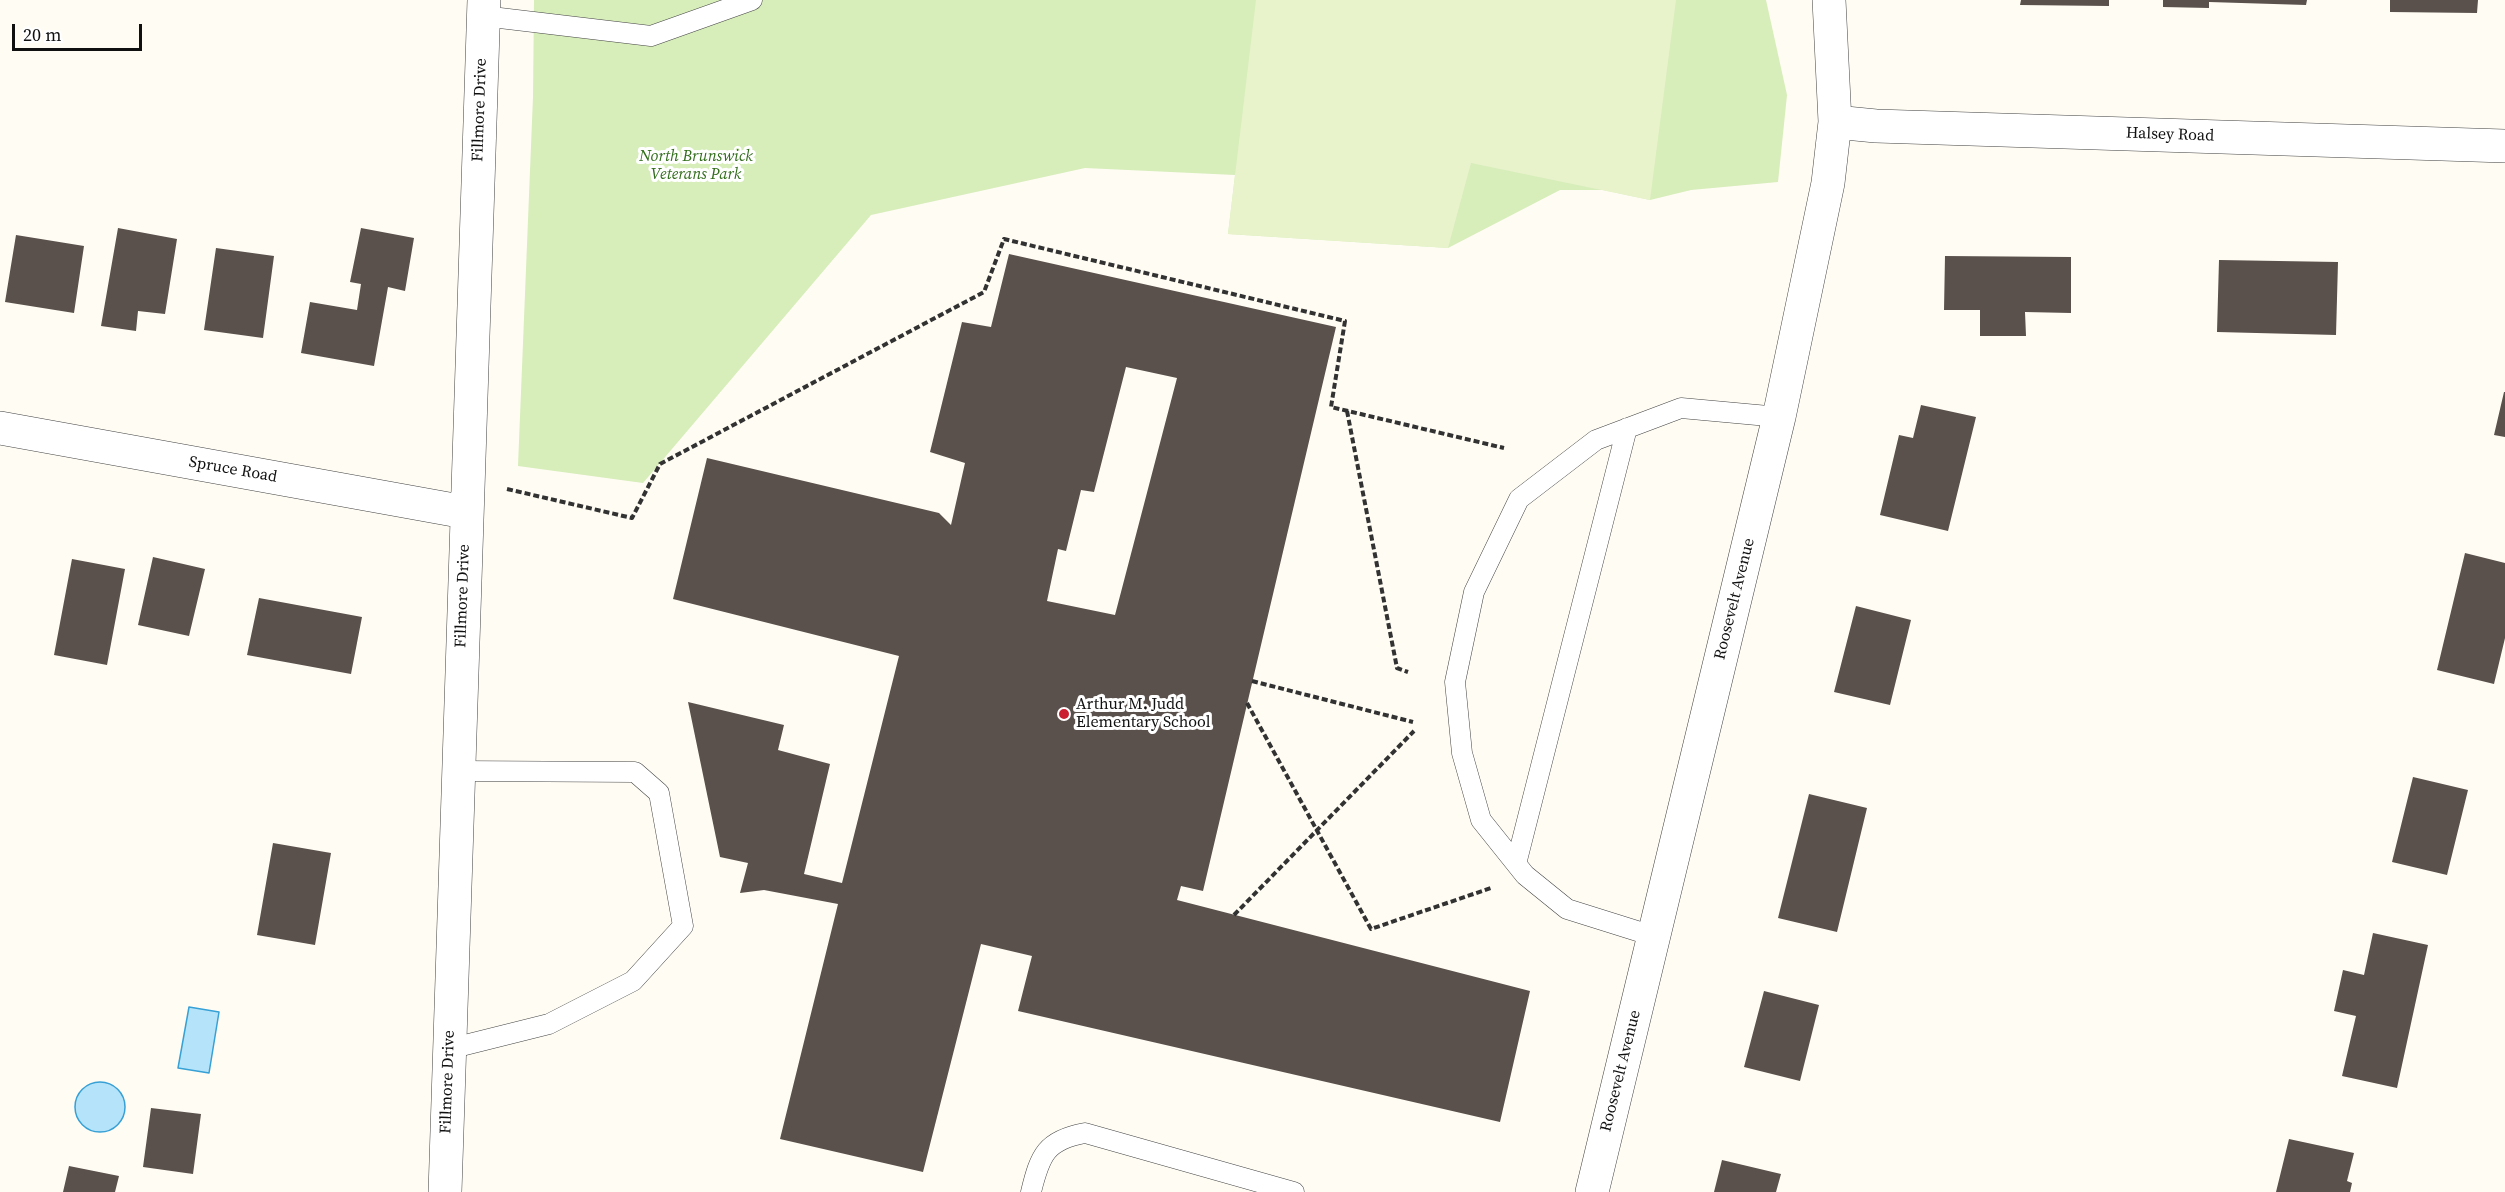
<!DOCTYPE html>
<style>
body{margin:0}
#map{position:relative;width:2505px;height:1192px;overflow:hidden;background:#fffcf3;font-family:"Source Serif 4",serif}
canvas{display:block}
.scale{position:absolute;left:12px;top:24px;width:130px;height:27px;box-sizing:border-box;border:3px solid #101010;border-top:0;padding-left:8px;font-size:18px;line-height:21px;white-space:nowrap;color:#101010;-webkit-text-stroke:4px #fff;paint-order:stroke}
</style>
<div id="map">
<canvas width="2505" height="1192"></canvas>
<div class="scale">20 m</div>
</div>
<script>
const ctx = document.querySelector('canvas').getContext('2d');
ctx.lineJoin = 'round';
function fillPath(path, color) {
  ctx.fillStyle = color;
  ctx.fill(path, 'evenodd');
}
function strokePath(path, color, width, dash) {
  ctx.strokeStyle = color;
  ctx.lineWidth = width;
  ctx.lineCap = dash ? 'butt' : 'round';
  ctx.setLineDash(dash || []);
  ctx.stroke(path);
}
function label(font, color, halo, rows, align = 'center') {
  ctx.font = font + ' "Source Serif 4",serif';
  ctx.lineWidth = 6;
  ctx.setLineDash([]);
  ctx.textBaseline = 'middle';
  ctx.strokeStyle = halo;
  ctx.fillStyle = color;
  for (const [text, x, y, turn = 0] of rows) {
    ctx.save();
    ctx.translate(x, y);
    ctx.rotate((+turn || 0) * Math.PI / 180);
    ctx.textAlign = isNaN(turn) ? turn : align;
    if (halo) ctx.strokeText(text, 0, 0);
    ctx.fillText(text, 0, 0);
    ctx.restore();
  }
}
const green = new Path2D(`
 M534,0H1766L1787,95L1778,182L1691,190L1650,200L1603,190H1560L1448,248L1228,234L1235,175L1085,168L871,215L643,483L518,466L533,97Z`);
const pitch = new Path2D(`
 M1256,0H1676L1650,200L1471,163L1448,248L1228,234Z`);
const water = new Path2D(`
 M189,1007L219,1012L209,1073L178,1068Z
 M75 1107a25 25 0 1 1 50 0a25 25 0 1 1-50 0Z`);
const building = new Path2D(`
 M2021,0H2109V6L2020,5Z
 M2163,0H2307L2306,5L2209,2V8L2163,7Z
 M2390,0H2478L2477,13L2390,12Z
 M118,228L177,239L165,314L138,311L136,331L101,326Z
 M361,228L414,238L405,291L388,287L374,366L301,353L310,302L357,310L361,284L350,282Z
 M16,235L84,246L74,313L5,302Z
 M216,248L274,256L263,338L204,330Z
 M1009,254L1336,327L1203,891L1181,886L1177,900L1530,991L1500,1122L1018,1011L1032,956L981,944L923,1172L780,1139L838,904L764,890L740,893L748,863L720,857L688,702L784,725L778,750L830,764L804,874L842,883L899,656L673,599L707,458L939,513L951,525L965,463L930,452L962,322L991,327ZM1126,367L1177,378L1115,615L1047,601L1058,549L1066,551L1081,490L1094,492Z
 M1945,256L2071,257V313L2025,312L2026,336H1980V310H1944Z
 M2219,260L2338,262L2336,335L2217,332Z
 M2504,392H2505V437L2494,435Z
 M1921,405L1976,417L1948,531L1880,515L1899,435L1913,438Z
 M2465,553L2505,563V638L2494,684L2437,670Z
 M153,557L205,569L189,636L138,625Z
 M72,559L125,569L107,665L54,655Z
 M259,598L362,617L351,674L247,655Z
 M1856,606L1911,620L1890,705L1834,692Z
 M2413,777L2468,790L2447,875L2392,862Z
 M1809,794L1867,808L1837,932L1778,918Z
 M273,843L331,853L315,945L257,935Z
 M2373,933L2428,945L2397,1088L2342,1076L2356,1016L2334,1011L2343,970L2364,975Z
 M1764,991L1819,1005L1800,1081L1744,1067Z
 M151,1108L201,1114L193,1174L143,1167Z
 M2289,1139L2354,1153L2347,1181L2352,1183L2350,1192H2276Z
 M1722,1160L1781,1174L1776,1192H1714Z
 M69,1166L119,1176L115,1192H63Z`);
const path = new Path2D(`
 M1347,411L1397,668L1408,672
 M507,489L632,518L660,464L984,292L1004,239L1345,321L1331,407L1504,448
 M1252,681L1413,722
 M1247,703L1371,929L1491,888
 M1234,915L1414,731`);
const lane = new Path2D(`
 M483,16L651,36L752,0
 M1516,864L1627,428
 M1653,936L1567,909L1525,875L1481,820L1462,753L1455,682L1474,592L1519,499L1596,440L1681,408L1779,417
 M449,1049L549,1024L633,981L683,926L659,793L635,772L457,771
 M1031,1192C1040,1155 1046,1140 1085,1133L1294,1192`);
const street = new Path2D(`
 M1835,122L1876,126L2505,146
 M0,428L465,512
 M445,1192L484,0
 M1592,1192L1779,417L1828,183L1835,122L1829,0`);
const markers = [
 [1064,714,6,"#c91f31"]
];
const streetNames = [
 ["Fillmore Drive",480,110,-88],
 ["Halsey Road",2170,135,2],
 ["Spruce Road",233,470,10],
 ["Fillmore Drive",463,596,-88],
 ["Roosevelt Avenue",1735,599,-76],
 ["Roosevelt Avenue",1621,1071,-76],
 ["Fillmore Drive",448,1082,-88]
];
const parkNames = [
 ["North Brunswick",696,157],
 ["Veterans Park",696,175]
];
const poiNames = [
 ["Arthur M. Judd",1076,705],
 ["Elementary School",1076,723]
];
fillPath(green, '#d7edba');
fillPath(pitch, '#e8f3cc');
fillPath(water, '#b5e4fa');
strokePath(water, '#37a0d5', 1.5);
fillPath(building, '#5a504c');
strokePath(lane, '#434343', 21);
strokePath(street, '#434343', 34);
strokePath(path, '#323232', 4, [6, 3]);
strokePath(lane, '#fff', 20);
strokePath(street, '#fff', 33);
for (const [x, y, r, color] of markers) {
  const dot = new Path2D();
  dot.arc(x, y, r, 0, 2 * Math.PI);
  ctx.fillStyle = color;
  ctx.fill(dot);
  strokePath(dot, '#fff', 2);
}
label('16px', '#101010', '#fff', streetNames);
label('italic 16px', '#316d1b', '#fff', parkNames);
label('16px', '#101010', '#fff', poiNames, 'left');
</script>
